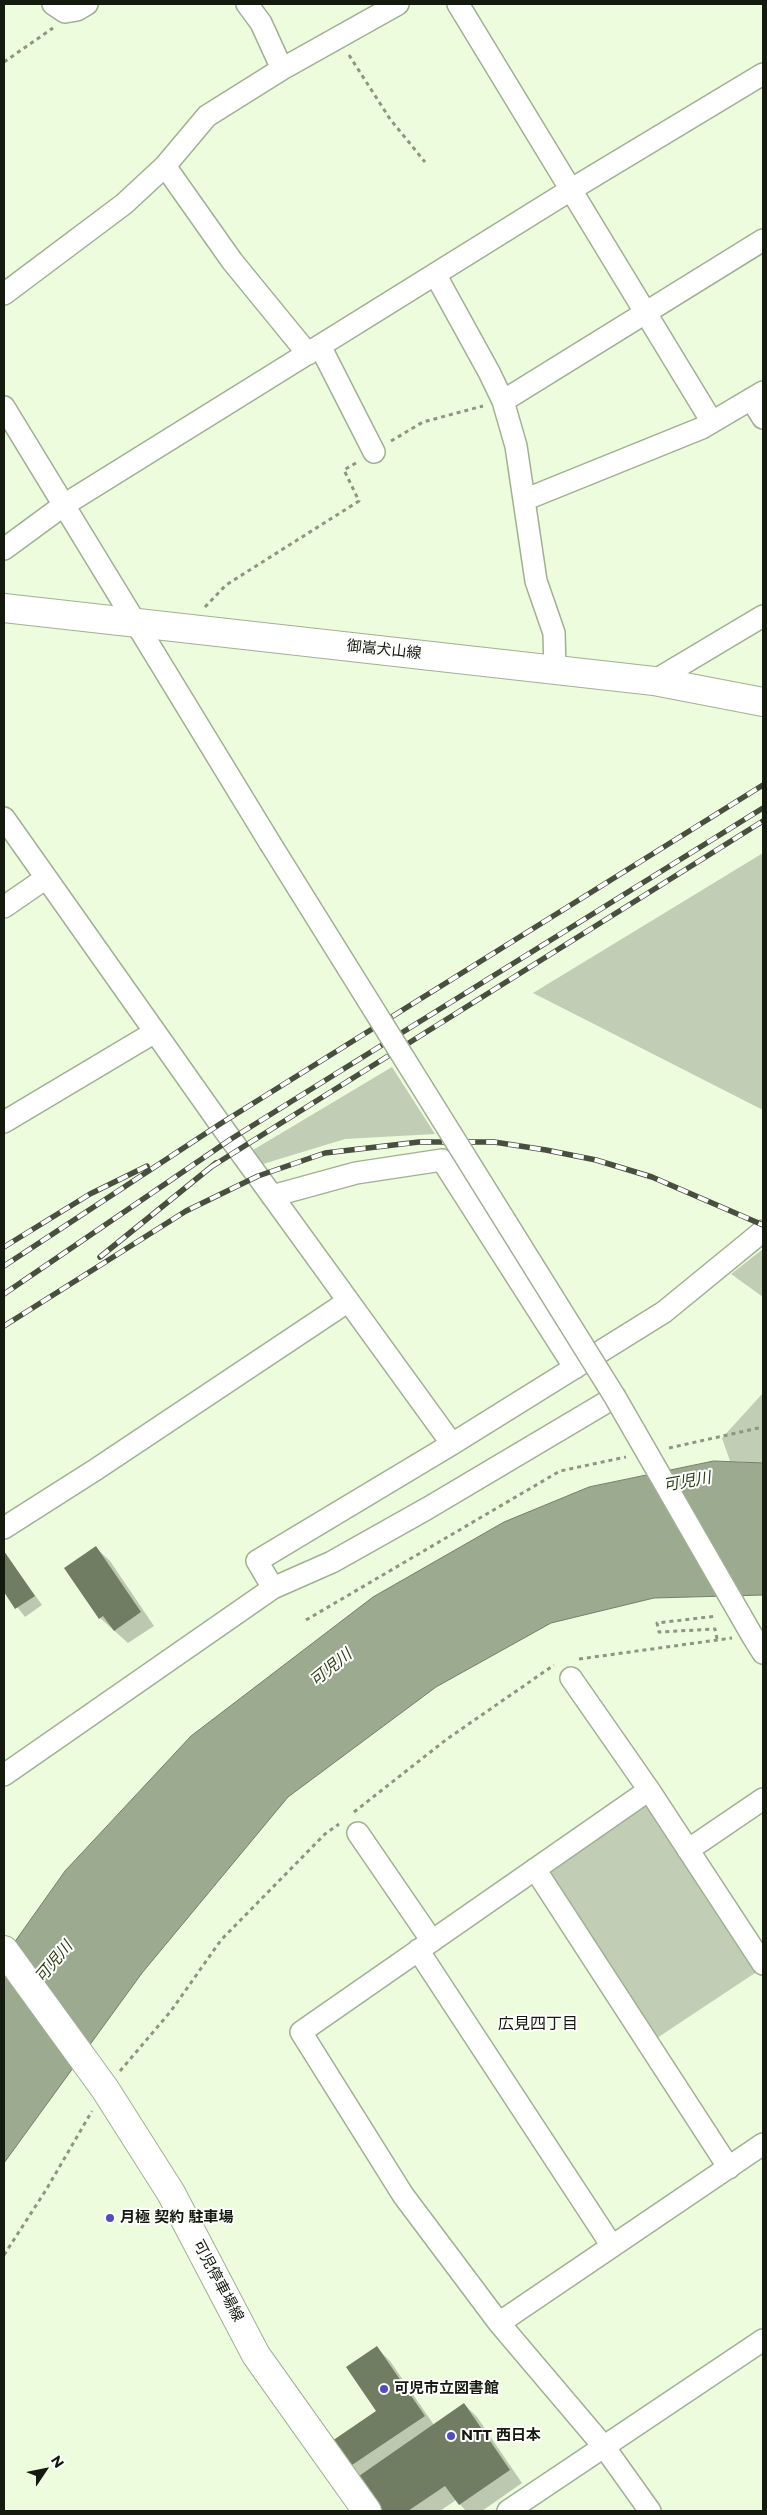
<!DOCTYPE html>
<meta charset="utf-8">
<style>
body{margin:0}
#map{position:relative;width:767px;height:2515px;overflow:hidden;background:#ecfcdd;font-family:Montserrat,sans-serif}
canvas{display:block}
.frame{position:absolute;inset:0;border:5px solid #151a0f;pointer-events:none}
.north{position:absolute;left:20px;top:2445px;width:50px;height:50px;-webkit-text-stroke:4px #fff;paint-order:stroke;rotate:56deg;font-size:14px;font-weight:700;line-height:20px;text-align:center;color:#151a0f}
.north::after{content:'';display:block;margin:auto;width:18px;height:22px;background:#151a0f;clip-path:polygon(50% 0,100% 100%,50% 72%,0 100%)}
</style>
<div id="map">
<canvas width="767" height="2515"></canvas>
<div class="frame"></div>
<div class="north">N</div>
</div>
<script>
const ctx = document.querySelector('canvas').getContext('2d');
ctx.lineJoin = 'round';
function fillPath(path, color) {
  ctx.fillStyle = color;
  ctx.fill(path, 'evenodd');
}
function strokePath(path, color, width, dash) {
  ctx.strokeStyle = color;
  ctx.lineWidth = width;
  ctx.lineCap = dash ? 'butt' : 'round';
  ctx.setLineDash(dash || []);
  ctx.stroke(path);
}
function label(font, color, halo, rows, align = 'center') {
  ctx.font = font + ' Montserrat,"Noto Sans JP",sans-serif';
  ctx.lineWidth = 4;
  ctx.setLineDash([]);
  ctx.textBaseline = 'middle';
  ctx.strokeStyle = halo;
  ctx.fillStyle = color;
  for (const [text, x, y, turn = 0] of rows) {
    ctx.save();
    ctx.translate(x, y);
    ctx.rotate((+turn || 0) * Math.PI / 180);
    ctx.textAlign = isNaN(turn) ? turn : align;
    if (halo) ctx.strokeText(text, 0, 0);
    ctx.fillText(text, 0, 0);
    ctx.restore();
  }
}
const green = new Path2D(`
 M763,853V1110L533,993Z
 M392,1067L435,1134L345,1139L263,1164L253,1150Z
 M763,1249V1297L731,1274Z
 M763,1393V1463L730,1461L722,1438Z
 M645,1803L758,1971L654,2040L546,1871Z`);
const water = new Path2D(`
 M714,1461L763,1463V1595L654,1598L551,1623L436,1687L288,1797L142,1973L4,2163V1957L65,1871L191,1736L373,1597L504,1522L589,1487Z`);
const shadow = new Path2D(`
 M96,1548L110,1561L154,1626L128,1643L100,1618Z
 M4,1552L42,1605L25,1617L4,1590Z
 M377,2348L390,2361L434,2425L464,2404L477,2417L522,2483L482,2511H466L456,2500L440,2511H385L362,2478L350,2466L378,2411Z`);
const building = new Path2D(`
 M96,1546L141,1612L114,1631L103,1616L99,1619L64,1568Z
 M4,1551L35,1596L15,1609L4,1592Z
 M377,2346L425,2416L349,2467L332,2441L376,2411L346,2367Z
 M464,2403L510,2470L459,2505L445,2486L408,2511H383L359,2476Z`);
const path = new Path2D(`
 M349,55L390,119L425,162
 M4,62L53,28
 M391,441L423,422L483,406
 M205,607L226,585L359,501L344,470L356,463
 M669,1448L763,1427
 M306,1620L560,1471L626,1457
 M717,1639L715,1629L659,1632L657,1623L717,1616
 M579,1659L732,1638
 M354,1812L447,1739L554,1665
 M120,2071L171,2011L221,1940L325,1834L339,1824
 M4,2255L46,2190L92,2111`);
const minor = new Path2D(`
 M53,4L65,12L77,10L87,4
 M247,4L261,23L282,69
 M458,4L712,422
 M165,166L232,261L308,354
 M435,274L489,372L503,401L516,446L536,581L554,633L555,669
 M4,294L124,204L165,166L207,116L282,69L398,4
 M320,346L374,452
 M751,399L763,418
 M503,401L763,240
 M4,407L270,843
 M524,500L702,428L763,392
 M4,549L64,505L572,189L763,74
 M654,681L763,616
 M4,818L220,1124L452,1444
 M4,907L46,878
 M4,1122L155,1032
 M272,1196L356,1173L442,1160L575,1368
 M4,1528L95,1470L347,1302
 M273,1588L257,1561L452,1444L664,1312L763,1231
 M753,1637L763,1653
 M571,1678L649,1790L763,1964
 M4,1775L273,1588L332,1562L428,1508L615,1397
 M649,1790L301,2032L403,2195L499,2323L605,2448L650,2511
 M358,1833L432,1941
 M688,1850L763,1799
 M535,1869L729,2168
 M418,1950L612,2246
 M499,2323L763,2144
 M508,2511L763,2340`);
const major = new Path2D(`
 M4,608L654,681L763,702
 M4,1950L105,2089L171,2193L256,2355L367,2511`);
const rail = new Path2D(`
 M211,1167L763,821
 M4,1247L90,1194L147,1166
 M100,1257L216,1163
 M4,1266L220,1124L763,785
 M4,1294L231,1139L763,808
 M4,1326L186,1211L258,1176L325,1153L419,1142H494L546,1150L596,1160L652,1177L763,1225`);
const minorBridge = new Path2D(`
 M270,843L615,1397L753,1637`);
const markers = [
 [110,2218,5,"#514cc3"],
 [384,2389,5,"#514cc3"],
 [451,2436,5,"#514cc3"]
];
const streetNames = [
 ["御嵩犬山線",384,650,6],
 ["可児停車場線",218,2281,62]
];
const poiNames = [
 ["月極 契約 駐車場",120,2218],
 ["可児市立図書館",394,2389],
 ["NTT 西日本",461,2436]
];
const waterNames = [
 ["可児川",687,1482,-10],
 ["可児川",331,1668,-39],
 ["可児川",54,1962,-50]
];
const neighbourhoodNames = [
 ["広見四丁目",538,2024]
];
fillPath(green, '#c1cdb5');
fillPath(water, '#9caa8f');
strokePath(water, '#747f69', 1);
fillPath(shadow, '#0003');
fillPath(building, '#707d63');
strokePath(minor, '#a1b093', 24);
strokePath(major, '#a1b093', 30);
strokePath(path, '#8c9781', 3, [4, 4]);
strokePath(minor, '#fff', 21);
strokePath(major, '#fff', 28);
strokePath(rail, '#484f3f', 5.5);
strokePath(rail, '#fff', 4, [11]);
strokePath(minorBridge, '#a1b093', 24, []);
strokePath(minorBridge, '#fff', 21);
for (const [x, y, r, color] of markers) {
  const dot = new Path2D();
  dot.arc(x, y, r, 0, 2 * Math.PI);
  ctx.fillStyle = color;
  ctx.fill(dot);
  strokePath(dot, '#fff', 2);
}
label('15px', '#151a0f', '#fff', streetNames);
label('bold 15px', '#151a0f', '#fff', poiNames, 'left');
label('italic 16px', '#2c3f14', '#fff', waterNames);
label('16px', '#151a0f', '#fff', neighbourhoodNames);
</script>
